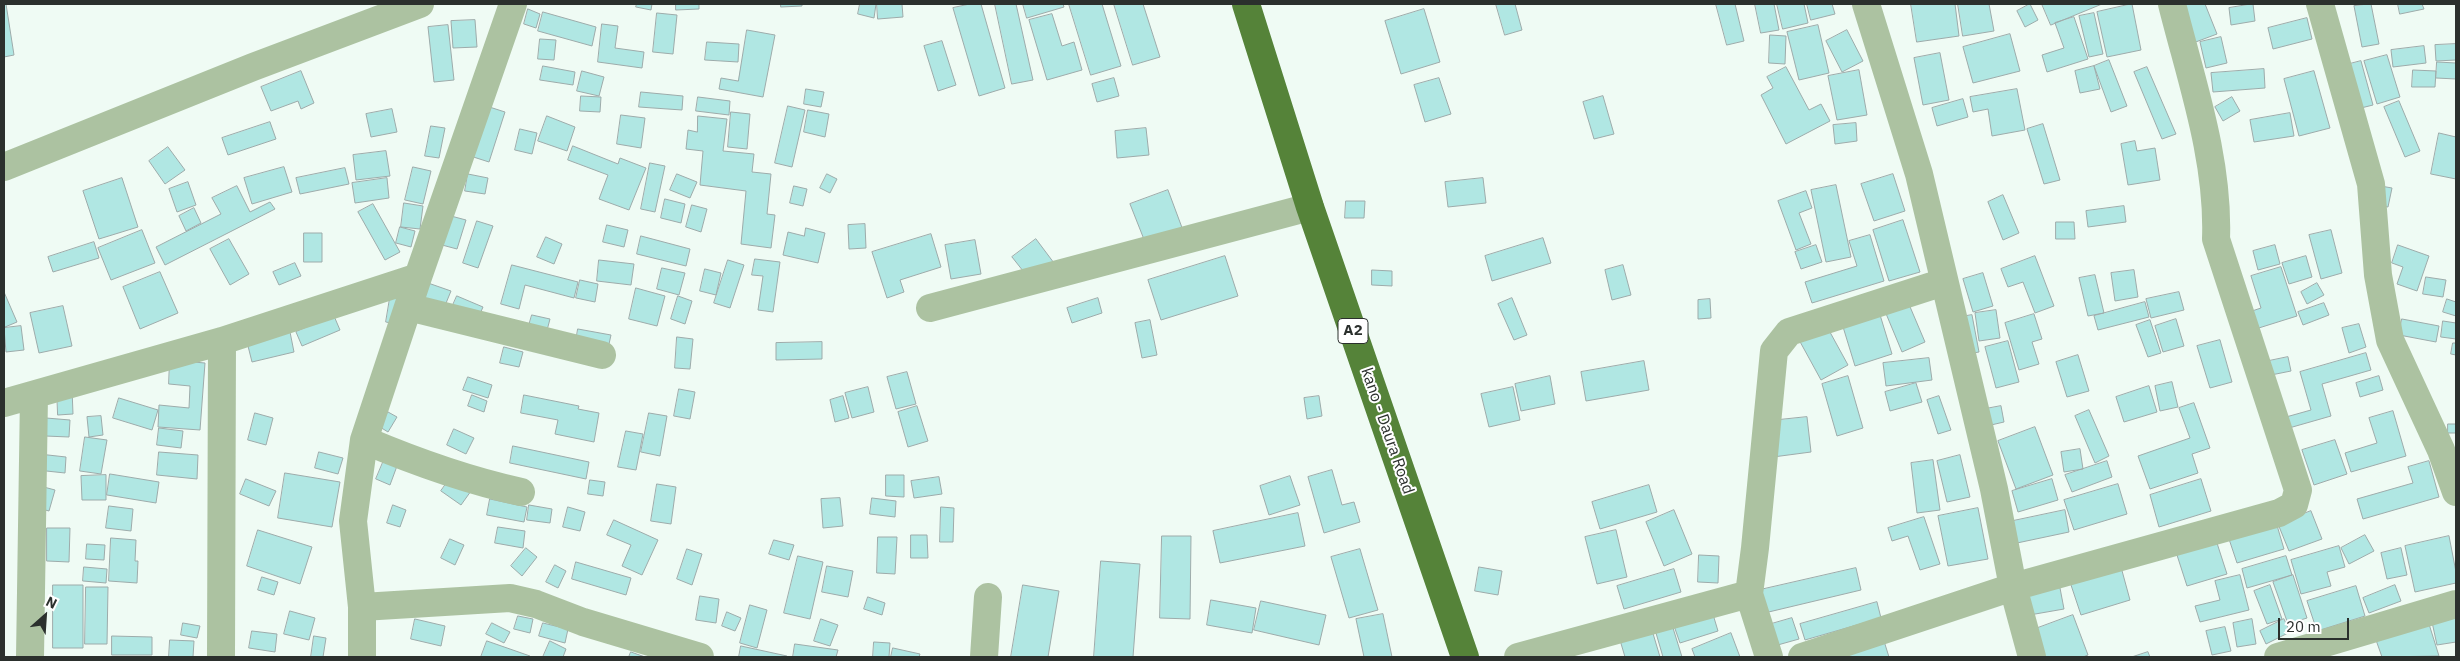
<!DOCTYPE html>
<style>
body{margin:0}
#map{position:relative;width:2460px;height:661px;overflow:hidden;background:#effbf4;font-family:"IBM Plex Sans",sans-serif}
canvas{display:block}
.frame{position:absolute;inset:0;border:5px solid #2b302d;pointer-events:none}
.north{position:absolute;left:20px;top:591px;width:50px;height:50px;-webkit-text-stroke:4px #fff;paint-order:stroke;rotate:26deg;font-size:14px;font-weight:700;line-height:20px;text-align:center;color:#2b302d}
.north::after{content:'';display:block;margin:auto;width:18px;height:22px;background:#2b302d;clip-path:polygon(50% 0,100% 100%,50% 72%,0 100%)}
.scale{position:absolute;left:2278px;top:618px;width:71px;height:22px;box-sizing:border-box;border:2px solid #2b302d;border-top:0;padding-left:6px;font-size:15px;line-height:18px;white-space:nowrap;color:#2b302d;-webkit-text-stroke:4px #fff;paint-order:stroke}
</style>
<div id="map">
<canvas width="2460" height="661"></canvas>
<div class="frame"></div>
<div class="north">N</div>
<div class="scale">20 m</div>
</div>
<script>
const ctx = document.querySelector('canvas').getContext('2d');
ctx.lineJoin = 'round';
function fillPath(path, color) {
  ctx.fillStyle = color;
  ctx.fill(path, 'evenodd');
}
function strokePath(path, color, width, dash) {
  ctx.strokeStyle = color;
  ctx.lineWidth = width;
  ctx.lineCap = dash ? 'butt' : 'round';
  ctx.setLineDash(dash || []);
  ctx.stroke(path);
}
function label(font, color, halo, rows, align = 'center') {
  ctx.font = font + ' "IBM Plex Sans",sans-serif';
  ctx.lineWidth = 4;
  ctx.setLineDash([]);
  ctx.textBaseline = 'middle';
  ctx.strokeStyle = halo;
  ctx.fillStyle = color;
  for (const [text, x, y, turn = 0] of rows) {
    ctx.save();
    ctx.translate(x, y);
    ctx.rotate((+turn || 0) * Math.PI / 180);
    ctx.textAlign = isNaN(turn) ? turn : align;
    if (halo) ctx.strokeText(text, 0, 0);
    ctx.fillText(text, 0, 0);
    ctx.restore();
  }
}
const building = new Path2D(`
 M4,4H6L14,55L4,57Z
 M637,4H652L651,10L636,7Z
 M676,4H699V9L676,10Z
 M781,4H802V6L781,7Z
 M860,4H876L874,18L858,14Z
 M877,4H902L903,17L878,19Z
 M970,4H981L1005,88L979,96L953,8Z
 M995,4H1016L1033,80L1012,84Z
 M1023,4H1063L1064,7L1027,18Z
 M1069,4H1102L1121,66L1091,75Z
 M1114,4H1143L1160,57L1133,65Z
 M1496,4H1515L1522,30L1505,35Z
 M1716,4H1735L1744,41L1727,45Z
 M1755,4H1774L1779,30L1761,33Z
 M1777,4H1804L1808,23L1783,29Z
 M1807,4H1832L1835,14L1811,20Z
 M1911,4H1955L1959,36L1917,42Z
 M1958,4H1989L1994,31L1963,36Z
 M2030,4L2038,20L2025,27L2017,11Z
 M2042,4H2102L2051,25Z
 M2132,4L2141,50L2107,57L2097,12Z
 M2178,4H2205L2217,34L2193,43Z
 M2253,4L2255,21L2231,25L2229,8Z
 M2371,4L2379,44L2362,47L2354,6Z
 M2398,4H2422L2424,9L2400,14Z
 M528,9L540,14L536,28L524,24Z
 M1424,9L1440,62L1401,74L1385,21Z
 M543,12L596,27L592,46L538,31Z
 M657,13L677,15L673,54L653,52Z
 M2094,13L2103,54L2089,57L2079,16Z
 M1052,14L1062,46L1074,42L1082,70L1047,80L1029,20Z
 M2074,17L2088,59L2047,72L2042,55L2064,48L2055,23Z
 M2307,18L2312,39L2273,49L2268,28Z
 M475,20L477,47L453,48L451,21Z
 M602,24L618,26L615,48L644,52L642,68L598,62Z
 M448,25L454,80L434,82L428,27Z
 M1818,25L1829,73L1799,80L1787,32Z
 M747,30L775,35L763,97L719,89L721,78L738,81Z
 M1847,30L1863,61L1842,72L1826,41Z
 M2010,34L2020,71L1973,83L1963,47Z
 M1770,35L1786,36L1785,64L1769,63Z
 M2221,37L2227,63L2206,68L2200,42Z
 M540,39L556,40L554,60L538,59Z
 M942,41L956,85L938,91L924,46Z
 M707,42L739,44L738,62L705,60Z
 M2456,44V60L2436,61L2435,45Z
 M2424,46L2426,63L2393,67L2391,50Z
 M1940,53L1949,100L1923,105L1914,58Z
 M2387,55L2400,97L2377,104L2364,61Z
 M2109,60L2127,106L2111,112L2094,66Z
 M2361,61L2373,105L2353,110L2342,66Z
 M2437,62L2456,63V79L2436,78Z
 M543,66L575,72L573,85L540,80Z
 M2094,66L2100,89L2080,93L2075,71Z
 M1786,67L1809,110L1821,104L1830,121L1786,144L1761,95L1773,88L1767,77Z
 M2147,67L2176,134L2162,139L2134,72Z
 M2264,69L2265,88L2213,92L2211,73Z
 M1859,70L1867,115L1837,120L1828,76Z
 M2413,70L2436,71L2435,87H2412Z
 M301,71L314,103L301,109L298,101L271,111L261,87Z
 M582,71L604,77L599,96L577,91Z
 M2314,71L2330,128L2299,136L2284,79Z
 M1114,78L1119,96L1097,102L1092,84Z
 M1439,78L1451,114L1425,122L1414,85Z
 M806,89L824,92L821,107L804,104Z
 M2017,89L2025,130L1992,136L1988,109L1973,112L1970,97Z
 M641,92L683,96L682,110L639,107Z
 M581,96L601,97L600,112L580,111Z
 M1603,96L1614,134L1594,139L1583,102Z
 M698,97L730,101L729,115L696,111Z
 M2232,97L2240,111L2223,121L2215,107Z
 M1963,99L1968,117L1937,126L1932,108Z
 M2399,101L2420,151L2405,157L2384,107Z
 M480,104L505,112L489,162L464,154Z
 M788,106L805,110L792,167L775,163Z
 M392,109L397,132L371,137L366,114Z
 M808,110L829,114L825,137L804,132Z
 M731,112L750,114L747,149L728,147Z
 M2290,113L2294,136L2254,142L2250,120Z
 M621,115L645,118L641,148L617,144Z
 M547,116L575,127L567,151L538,141Z
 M698,116L727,119L723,151L754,154L752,172L771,174L767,214L775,215L771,248L741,244L746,191L700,185L703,151L686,149L688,130L697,132Z
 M270,122L276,139L228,155L222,138Z
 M1856,123L1857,141L1835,144L1833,125Z
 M2043,124L2060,180L2044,184L2027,129Z
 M431,126L445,128L439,158L425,156Z
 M1146,128L1149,155L1117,158L1115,131Z
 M520,129L537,133L532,154L515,150Z
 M2439,133L2456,137V179L2431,174Z
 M2135,141L2137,151L2155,148L2160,180L2128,185L2121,144Z
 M573,146L618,164L620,158L646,168L629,210L599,199L608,175L568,160Z
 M168,147L185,170L165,184L149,161Z
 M386,151L390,176L356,180L353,155Z
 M650,163L665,166L655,212L641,209Z
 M284,167L292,192L252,204L244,178Z
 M413,167L431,171L423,204L405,200Z
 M345,168L349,184L300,194L296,178Z
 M468,174L488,178L485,194L465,191Z
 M677,174L697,182L690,198L670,190Z
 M827,174L837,179L830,193L820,188Z
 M1893,174L1905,211L1874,221L1861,184Z
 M122,178L138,227L99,239L83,191Z
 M387,178L389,198L355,203L352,183Z
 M1483,178L1486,203L1448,207L1445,182Z
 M188,182L196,205L177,212L169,189Z
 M1836,185L1851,257L1826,262L1811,190Z
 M2375,185L2392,188L2388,207L2371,204Z
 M237,186L250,212L270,202L275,209L165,265L156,247L221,214L212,198Z
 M794,186L807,189L803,206L790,203Z
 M1168,190L1184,233L1147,247L1130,204Z
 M1806,191L1812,208L1799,213L1811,244L1796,250L1778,201Z
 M2003,195L2019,233L2003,240L1988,202Z
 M665,199L685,204L681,223L661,218Z
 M1346,201H1365L1364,218H1345Z
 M404,203L423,206L420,229L401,227Z
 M373,204L400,252L385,260L358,212Z
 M692,205L707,209L701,232L686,227Z
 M2124,206L2126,222L2088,227L2086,211Z
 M194,208L201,223L186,231L179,216Z
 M451,216L466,220L457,249L442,245Z
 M1903,220L1920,272L1889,281L1873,230Z
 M477,221L493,226L478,268L463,263Z
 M2056,222H2074L2075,239H2056Z
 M865,224L866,248L849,249L848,225Z
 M607,225L628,230L624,247L603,242Z
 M400,227L415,231L411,247L396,243Z
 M806,228L825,233L818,263L783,255L788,232L804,236Z
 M142,230L155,263L111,280L98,248Z
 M2331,230L2342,273L2321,279L2309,235Z
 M304,233H322V262H304Z
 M931,234L941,267L900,280L904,292L887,298L872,252Z
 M1870,235L1884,281L1812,303L1805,282L1857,266L1849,241Z
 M641,236L690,249L686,266L637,254Z
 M546,237L562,244L554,264L537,257Z
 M1543,238L1551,263L1492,281L1485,256Z
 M229,239L249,274L230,285L210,249Z
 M1036,239L1054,263L1031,281L1012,257Z
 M975,240L981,274L951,279L945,245Z
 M94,242L99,258L53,272L48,257Z
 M1816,245L1822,262L1801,269L1795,252Z
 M2275,245L2280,264L2258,270L2253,251Z
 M2398,245L2429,256L2417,291L2397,284L2403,267L2392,263Z
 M1225,256L1238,296L1161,320L1148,280Z
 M2035,256L2054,306L2035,313L2023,282L2008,287L2001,269Z
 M2306,256L2312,277L2289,284L2282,263Z
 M755,259L780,262L773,312L758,310L763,276L752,275Z
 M599,260L634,264L631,285L597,281Z
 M728,260L744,265L730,308L714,303Z
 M295,263L301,276L279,285L273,272Z
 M512,265L578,282L574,298L525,285L519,309L501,304Z
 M1623,265L1631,295L1612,300L1605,270Z
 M2281,267L2297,316L2246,332L2240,315L2261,308L2251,276Z
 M662,268L685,273L679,295L657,289Z
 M705,269L721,273L716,295L700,291Z
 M1372,270L1392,271V286L1372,285Z
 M2134,270L2138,297L2115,301L2111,273Z
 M160,272L178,313L140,329L123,287Z
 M1983,273L1993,306L1973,312L1963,279Z
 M2095,275L2104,313L2088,316L2079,278Z
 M2426,277L2446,280L2443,297L2423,294Z
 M580,280L598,284L595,302L576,298Z
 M428,283L451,291L444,308L422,300Z
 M2317,283L2324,295L2307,304L2301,292Z
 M636,288L665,296L657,326L629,319Z
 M4,292L17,322L5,327L4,325Z
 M391,292L409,296L404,326L386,322Z
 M2179,292L2184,310L2151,318L2146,299Z
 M1905,295L1925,342L1902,352L1882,304Z
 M457,296L483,307L475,325L449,314Z
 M678,296L692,301L685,324L671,319Z
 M1098,298L1102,313L1072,323L1067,308Z
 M1512,298L1527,335L1514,340L1498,304Z
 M1710,299L1711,318L1698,319V300Z
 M2447,299L2456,302V316L2443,312Z
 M2145,302L2149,317L2098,330L2094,316Z
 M2324,303L2329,315L2303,325L2298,312Z
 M1877,305L1892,354L1855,366L1840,317Z
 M63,306L72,346L39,353L30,313Z
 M1996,310L2000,338L1979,341L1975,313Z
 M2034,314L2042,339L2032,342L2039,364L2019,370L2005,323Z
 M532,315L550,319L546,334L528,329Z
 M1972,315L1979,352L1962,355L1955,318Z
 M334,316L340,330L302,346L296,332Z
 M2176,319L2184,346L2163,352L2155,326Z
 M2402,319L2439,326L2436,342L2399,335Z
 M1150,320L1157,355L1142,358L1135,323Z
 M2150,320L2161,353L2148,357L2136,325Z
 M2443,321L2456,323V339L2441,337Z
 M1825,323L1848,365L1821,380L1798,338Z
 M2359,324L2366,347L2349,353L2342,328Z
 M21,326L24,350L6,352L4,328Z
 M578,329L611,335L607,353L575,347Z
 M290,332L294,352L252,362L247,342Z
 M677,337L693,339L690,369L675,368Z
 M2220,340L2232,382L2210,388L2197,346Z
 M2008,341L2019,382L1996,388L1985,347Z
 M822,342V359L776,360V343Z
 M2453,343H2456V355L2451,354Z
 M504,347L523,352L519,367L500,363Z
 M2366,353L2371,370L2322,384L2331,416L2275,432L2286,417L2311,410L2300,372Z
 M2078,355L2089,391L2067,397L2056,362Z
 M2288,357L2291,371L2266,376L2264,362Z
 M1929,358L1932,380L1886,386L1883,363Z
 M170,360L205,363L200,430L158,427L159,405L189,408L190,386L169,384Z
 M1644,361L1649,390L1586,401L1581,372Z
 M907,372L916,404L896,409L887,377Z
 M1550,376L1555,404L1521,411L1515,384Z
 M1848,376L1863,428L1837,436L1822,384Z
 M2379,376L2383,390L2360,397L2356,383Z
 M468,377L492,385L488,398L463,390Z
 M2172,382L2178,407L2160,411L2155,386Z
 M1916,383L1922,402L1890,411L1885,392Z
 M2149,386L2157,412L2124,422L2116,397Z
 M868,387L874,412L852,418L845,393Z
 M1513,387L1520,420L1489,427L1481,394Z
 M57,389H72L73,414L58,415Z
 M679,389L695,392L690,419L674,416Z
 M472,395L487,401L484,412L468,406Z
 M524,395L579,406L578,409L599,413L594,442L555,434L558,420L521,413Z
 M843,396L849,418L835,422L830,400Z
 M1319,396L1322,416L1307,419L1304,398Z
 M1939,396L1951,430L1938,434L1927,400Z
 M119,398L158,410L152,430L113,418Z
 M2194,403L2210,448L2192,454L2198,473L2150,489L2138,456L2190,438L2179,408Z
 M917,406L928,441L908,447L898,412Z
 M2001,406L2004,422L1978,428L1985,409Z
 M2089,410L2109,456L2095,463L2075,416Z
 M2393,411L2406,456L2351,472L2345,453L2377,443L2369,418Z
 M388,412L397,417L388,432L380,427Z
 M255,413L273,418L266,445L248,440Z
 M649,413L667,416L660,456L641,452Z
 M101,416L103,435L89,437L87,417Z
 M1807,417L1811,452L1773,457L1769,421Z
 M46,418L70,420L69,437L45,436Z
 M2448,424H2456V433H2448Z
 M2035,427L2053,475L2016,489L1998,441Z
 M159,428L183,431L181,448L157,445Z
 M454,429L474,438L466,454L447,445Z
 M626,431L643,434L636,470L618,467Z
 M85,437L107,440L101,474L80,471Z
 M2335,440L2347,474L2314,485L2302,450Z
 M513,446L589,462L586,479L510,463Z
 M2080,449L2083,469L2064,472L2061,452Z
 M159,452L198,455L197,479L157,475Z
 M319,452L343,458L338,474L315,468Z
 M39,454L66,457L65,473L37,470Z
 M1960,455L1970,497L1947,502L1937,461Z
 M384,460L397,466L390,485L376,479Z
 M1933,460L1940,510L1917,513L1911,463Z
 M2107,461L2112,477L2072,492L2065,475Z
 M2429,461L2439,497L2363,519L2357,499L2413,483L2408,467Z
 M1332,470L1342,505L1354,502L1360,522L1324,533L1308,477Z
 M285,473L340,482L332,527L278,518Z
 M110,474L159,482L156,503L107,495Z
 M106,475V500H82L81,476Z
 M886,475H904V497L886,496Z
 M1290,476L1300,505L1269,515L1260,486Z
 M451,477L471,491L461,505L441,491Z
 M939,477L942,494L914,498L911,481Z
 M246,479L276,491L269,506L240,494Z
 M2052,479L2058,500L2018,512L2012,491Z
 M2201,479L2211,511L2159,527L2150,495Z
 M590,480L605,482L603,496L588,494Z
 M657,484L676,487L671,524L651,521Z
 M2118,484L2127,514L2074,530L2064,500Z
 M1649,485L1657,512L1600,529L1592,502Z
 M40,486L55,490L49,511L34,507Z
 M840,498L843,526L823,528L821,499Z
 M872,498L896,501L895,517L870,514Z
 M490,499L527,507L524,522L487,515Z
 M393,505L406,510L400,527L387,523Z
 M529,505L552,509L550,523L527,520Z
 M109,506L133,509L131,531L106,528Z
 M568,507L585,512L580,531L563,527Z
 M941,507L954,508L953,542H940Z
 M1978,508L1988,559L1948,566L1938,516Z
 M1674,510L1692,554L1664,566L1646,522Z
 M2065,510L2069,532L2017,543L2013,521Z
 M2311,511L2322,539L2289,551L2278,524Z
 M1298,513L1305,546L1220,563L1213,531Z
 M1924,517L1940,564L1920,570L1908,536L1892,541L1888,528Z
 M614,520L658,540L642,575L622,566L631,545L607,535Z
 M2276,522L2284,549L2237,563L2228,536Z
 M498,527L525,531L523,548L495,543Z
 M47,528H70L69,562L47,561Z
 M258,530L312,547L300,584L247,566Z
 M1616,530L1627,577L1597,584L1585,537Z
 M911,535H927L928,558H911Z
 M2365,535L2374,551L2349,564L2341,548Z
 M1162,536H1191L1190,619L1160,618Z
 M2449,536L2456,572V583L2415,592L2405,546Z
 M878,537H897L895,574L877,573Z
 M111,538L136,540L135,561H138L137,583L109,581Z
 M450,539L464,545L455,565L441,558Z
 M774,540L794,545L789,560L769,554Z
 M2216,540L2227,574L2187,586L2176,552Z
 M87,544L105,545L104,560L86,559Z
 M2339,546L2345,567L2327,572L2331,586L2301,594L2291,560Z
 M526,548L537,557L522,576L511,566Z
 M2401,548L2407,575L2387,579L2381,553Z
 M687,549L702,554L692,585L677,579Z
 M1360,549L1378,610L1349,618L1331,557Z
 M1699,555L1719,556L1718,583L1698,582Z
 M798,556L823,562L810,619L784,613Z
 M2286,556L2292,575L2247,588L2242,569Z
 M1101,561L1140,564L1133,657H1094Z
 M576,562L631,578L626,595L572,579Z
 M555,565L566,571L558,588L546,582Z
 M827,566L853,571L848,597L822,592Z
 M84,567L107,569L106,583L83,581Z
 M1479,567L1502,571L1498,595L1475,591Z
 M2121,567L2130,600L2081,615L2070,582Z
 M1856,568L1861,590L1756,615L1751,592Z
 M1674,569L1681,592L1624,609L1617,586Z
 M2240,575L2249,610L2200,622L2195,606L2220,600L2215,581Z
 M2293,575L2307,618L2288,624L2273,582Z
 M262,577L278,582L274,595L258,590Z
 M53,585H83V648H53Z
 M1023,585L1059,591L1048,657H1011Z
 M2270,585L2282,619L2267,624L2254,591Z
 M2395,585L2401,601L2369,613L2363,598Z
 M2356,586L2365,616L2317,631L2307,601Z
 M86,587H108L107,644H85Z
 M2060,588L2064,609L2018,617L2015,596Z
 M700,596L719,599L716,623L696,620Z
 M868,597L885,603L882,615L864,609Z
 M1211,600L1256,608L1252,633L1207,625Z
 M1261,601L1326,615L1319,645L1254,630Z
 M1877,602L1881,618L1805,640L1800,624Z
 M750,605L767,610L757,648L740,643Z
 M290,611L315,618L309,640L284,634Z
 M1712,611L1718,631L1680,643L1673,623Z
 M727,612L741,618L735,631L722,626Z
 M1383,614L1392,657H1364L1356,619Z
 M2073,615L2088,655L2083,657H2037L2027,632Z
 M518,616L533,619L530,633L514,629Z
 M1792,618L1799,639L1767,648L1761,627Z
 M2456,618V642L2437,645L2432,622Z
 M415,619L445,626L441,646L411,639Z
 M821,619L838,625L830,646L814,641Z
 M2252,619L2256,644L2237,647L2233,623Z
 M2284,619L2290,632L2266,644L2260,631Z
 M183,623L200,626L197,638L181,635Z
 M492,623L510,632L504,643L486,634Z
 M543,623L568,629L565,643L539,636Z
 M2429,624L2439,656L2382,657L2376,640Z
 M2225,627L2231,651L2212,655L2206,631Z
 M1673,628L1682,657H1663L1656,633Z
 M1652,630L1660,657H1625L1620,640Z
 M252,631L277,634L275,652L249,648Z
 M1731,633L1740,657H1695L1692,649Z
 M112,636L152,637V655H112Z
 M314,636L326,638L323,657H311Z
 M170,640L194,641L193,657H169Z
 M487,641L530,656L529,657H481Z
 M550,641L566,649L563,657H543Z
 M1884,641L1889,657H1830Z
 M874,642L890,643L889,657H873Z
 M795,644L838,650L836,657H793Z
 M741,646L787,656V657H739Z
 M893,648L920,654L919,657H891Z
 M631,652L645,657H629Z
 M2148,652L2150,657H2132Z`);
const minor = new Path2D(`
 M1866,4L1919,174L1994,489L2013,587L2032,657
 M2320,4L2371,184L2378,275L2390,340L2441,450L2456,492
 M4,167L253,67L420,4
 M408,307L602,355
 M930,308L1310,207
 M4,403L222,341L418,277
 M364,440C416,462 466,480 521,492
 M362,607L510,598L536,604L583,622L700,657
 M30,657L34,395
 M221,657L222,341
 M362,657V607L353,521L364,440L418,277L513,4
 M984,657L988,597
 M1518,657L1749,594
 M1769,657L1749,594L1755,548L1774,351L1789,332L1944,282
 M1802,657L2013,587L2279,513L2294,505L2298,490L2216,239C2219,159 2191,80 2172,4
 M2278,657L2456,604`);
const highway = new Path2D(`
 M1246,4L1310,207L1465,657`);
const shields = [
 [1353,331,30]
];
const shieldNames = [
 ["A2",1353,331]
];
const streetNames = [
 ["kano - Daura Road",1387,431,71]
];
fillPath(building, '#b0e7e3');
strokePath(building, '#9dabaa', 1);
strokePath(minor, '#acc2a1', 28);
strokePath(highway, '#558339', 28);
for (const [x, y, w] of shields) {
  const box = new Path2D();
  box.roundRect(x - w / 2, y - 12.5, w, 25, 4);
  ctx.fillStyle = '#fff';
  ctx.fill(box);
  strokePath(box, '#2b302d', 1);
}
label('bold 15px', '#2b302d', null, shieldNames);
label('16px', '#2b302d', '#fff', streetNames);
</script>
